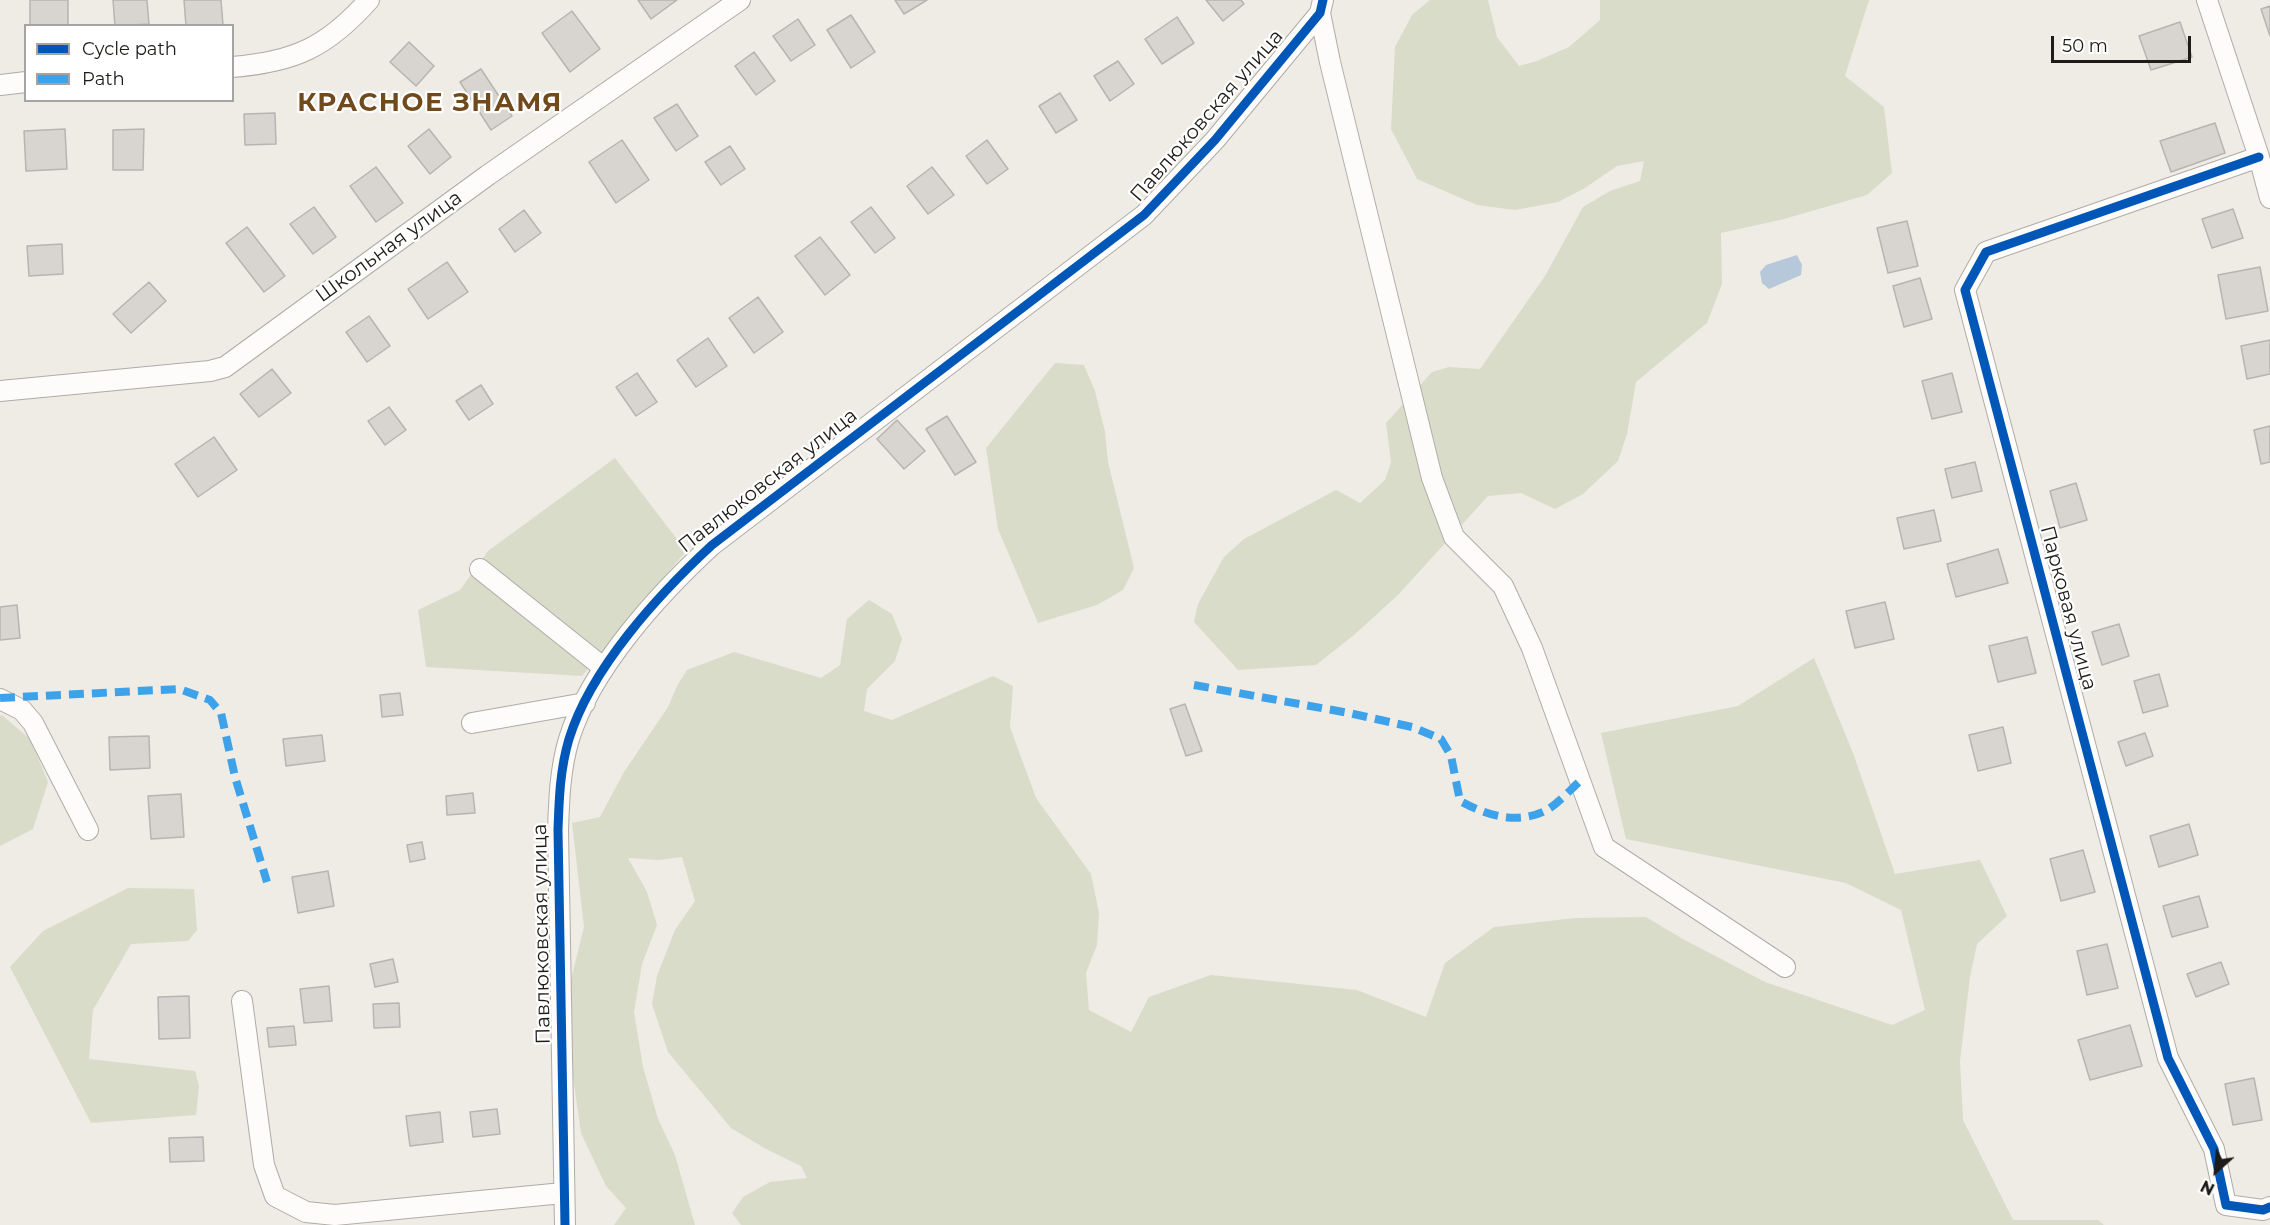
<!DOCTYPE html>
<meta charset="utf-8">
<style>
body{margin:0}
#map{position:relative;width:2270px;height:1225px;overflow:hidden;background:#efece5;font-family:Montserrat,sans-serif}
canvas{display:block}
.legend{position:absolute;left:24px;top:24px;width:210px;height:78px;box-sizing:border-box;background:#fff;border:2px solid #a5a4a3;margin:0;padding:8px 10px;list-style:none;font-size:18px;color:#1e1c18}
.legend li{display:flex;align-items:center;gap:12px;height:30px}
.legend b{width:30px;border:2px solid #a5a4a3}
.north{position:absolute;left:2186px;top:1141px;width:60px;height:60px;-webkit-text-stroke:4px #fff;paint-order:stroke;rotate:207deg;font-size:16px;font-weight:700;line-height:24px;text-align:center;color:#1e1c18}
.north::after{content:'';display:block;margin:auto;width:21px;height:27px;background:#1e1c18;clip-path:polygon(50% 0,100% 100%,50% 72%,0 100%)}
.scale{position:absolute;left:2051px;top:36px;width:140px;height:27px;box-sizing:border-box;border:3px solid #1e1c18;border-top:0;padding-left:8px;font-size:18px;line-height:21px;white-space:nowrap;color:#1e1c18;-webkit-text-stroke:4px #fff;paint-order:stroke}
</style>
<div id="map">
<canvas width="2270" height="1225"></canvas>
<ul class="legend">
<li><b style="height:8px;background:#0057b8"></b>Cycle path</li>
<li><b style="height:8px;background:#3da2ea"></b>Path</li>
</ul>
<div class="north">N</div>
<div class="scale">50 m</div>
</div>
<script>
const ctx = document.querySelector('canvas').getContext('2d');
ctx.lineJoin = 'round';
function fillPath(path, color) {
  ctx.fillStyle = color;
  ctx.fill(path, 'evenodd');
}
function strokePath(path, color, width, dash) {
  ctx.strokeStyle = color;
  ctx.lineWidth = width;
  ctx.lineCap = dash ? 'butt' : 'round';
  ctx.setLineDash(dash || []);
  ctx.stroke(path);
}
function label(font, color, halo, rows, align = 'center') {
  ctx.font = font + ' Montserrat,sans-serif';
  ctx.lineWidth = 4.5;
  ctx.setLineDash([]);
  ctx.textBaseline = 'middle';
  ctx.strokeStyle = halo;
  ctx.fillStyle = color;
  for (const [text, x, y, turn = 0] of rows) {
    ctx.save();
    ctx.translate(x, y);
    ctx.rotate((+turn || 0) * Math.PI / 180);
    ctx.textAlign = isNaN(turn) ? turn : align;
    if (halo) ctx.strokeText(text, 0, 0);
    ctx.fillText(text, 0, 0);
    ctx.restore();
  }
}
const green = new Path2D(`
 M1430,0H1488L1497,37L1519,66L1537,61L1569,47L1600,20V0H1869L1845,76L1884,107L1892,173L1867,195L1784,219L1721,233L1722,284L1707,323L1636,382L1627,434L1618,461L1583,494L1555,509L1521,493L1488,496L1398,595L1354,635L1316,665L1238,670L1194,622L1198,604L1224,557L1244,539L1336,490L1360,503L1385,480L1391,462L1386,423L1432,372L1449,367L1480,369L1545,276L1583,207L1610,191L1640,181L1644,161L1617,166L1585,188L1558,202L1515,210L1477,205L1417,179L1391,129L1395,47L1412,15Z
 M1055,363L1084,365L1095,391L1105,432L1108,462L1134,568L1123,590L1097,605L1038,623L998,529L986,448Z
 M615,458L686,551L582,676L426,667L418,610L460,590L488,551Z
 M869,600L892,614L902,639L895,661L867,689L864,711L892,720L993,676L1013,686L1010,727L1036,798L1091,874L1099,913L1097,945L1086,973L1089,1010L1131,1032L1149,997L1211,975L1357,990L1426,1017L1445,963L1494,927L1576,918L1646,917L1681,938L1765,982L1892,1025L1925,1010L1901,910L1846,883L1626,839L1601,733L1738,706L1814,658L1853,753L1895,874L1980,860L2007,916L1977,944L1970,977L1960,1061L1963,1120L2013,1220H2098L2104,1225H741L732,1213L743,1197L770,1182L807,1178L801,1166L766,1149L731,1128L668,1052L652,1004L657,976L675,930L695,901L682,857L659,860L628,858L647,892L657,925L642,964L634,1012L643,1067L658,1119L675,1155L695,1225H614L626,1208L606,1186L581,1133L567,1035L569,988L584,927L572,823L600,817L624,772L668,707L678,684L687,670L734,652L821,678L840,665L847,619Z
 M2,715L30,739L48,782L33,829L0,846V716Z
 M128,888L194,889L197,930L188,941L131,944L93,1010L89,1059L195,1071L199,1086L196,1115L91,1123L10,967L43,931Z`);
const water = new Path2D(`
 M1797,255L1802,265L1801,275L1769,289L1762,283L1760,272L1766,265Z`);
const building = new Path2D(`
 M30,0H68V26H30Z
 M113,0H147L149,24L115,26Z
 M184,0H221L223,25L186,26Z
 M638,0H677L651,19Z
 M895,0H927L904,14Z
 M1206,0H1241L1244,4L1223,21Z
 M2270,6V36L2261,9Z
 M572,11L600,49L570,72L542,33Z
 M851,15L875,52L851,68L827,30Z
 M1177,17L1194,43L1162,64L1145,39Z
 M798,19L815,45L791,61L773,36Z
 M2180,22L2192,57L2151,70L2139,36Z
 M409,42L434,66L416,86L390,62Z
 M754,52L775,81L756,95L735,66Z
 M1118,61L1134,84L1110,101L1094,76Z
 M481,69L512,116L491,130L460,82Z
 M1060,93L1077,120L1056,133L1039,106Z
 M677,104L698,136L676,151L654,118Z
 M275,113L276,144L245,145L244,114Z
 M2215,123L2225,153L2171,172L2160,141Z
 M65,129L67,169L26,171L24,131Z
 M144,129L143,170H113V130Z
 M429,129L451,157L430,174L408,146Z
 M622,140L649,180L616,203L589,162Z
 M987,140L1008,169L987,184L966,156Z
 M730,146L745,169L721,185L705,162Z
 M376,167L403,203L376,222L350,186Z
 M932,167L954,195L928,214L907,186Z
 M314,207L336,237L313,254L290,224Z
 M871,207L895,238L875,253L851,222Z
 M2233,209L2243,238L2212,248L2202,219Z
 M524,210L541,233L515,252L499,229Z
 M1907,221L1918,266L1888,273L1877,228Z
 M247,227L285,276L264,292L226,243Z
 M820,237L850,275L825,295L795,256Z
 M62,244L63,274L29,276L27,246Z
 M447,262L468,292L428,319L408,289Z
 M2260,267L2268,311L2226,319L2218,275Z
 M1920,278L1932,319L1904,327L1893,286Z
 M149,282L166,301L131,333L113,314Z
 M758,297L783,332L754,353L729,318Z
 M369,316L390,346L367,362L346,332Z
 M708,338L727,366L696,387L677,360Z
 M2270,340V374L2247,379L2241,346Z
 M272,369L291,393L259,417L240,394Z
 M637,373L657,402L636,416L616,387Z
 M1952,373L1962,412L1932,419L1922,381Z
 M481,385L493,404L469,420L456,401Z
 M389,407L406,430L385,445L368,421Z
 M947,416L976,462L955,475L926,429Z
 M897,420L925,451L904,469L877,439Z
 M2270,426V462L2261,464L2254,430Z
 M214,437L237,470L198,497L175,464Z
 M1975,462L1982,491L1952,498L1945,469Z
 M2076,483L2087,520L2060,528L2050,491Z
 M1934,510L1941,541L1904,549L1897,518Z
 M1998,549L2008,583L1956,597L1947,564Z
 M1885,602L1894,639L1855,648L1846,611Z
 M17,605L20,638L0,640V607Z
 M2119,624L2129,656L2102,665L2092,632Z
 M2027,637L2036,673L1998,682L1989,646Z
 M2159,674L2168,706L2143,713L2134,681Z
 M400,693L403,715L382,717L380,695Z
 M1185,704L1202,751L1186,756L1170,709Z
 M2003,727L2011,763L1978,771L1969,735Z
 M2145,733L2153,756L2126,766L2118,742Z
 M322,735L325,761L286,766L283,739Z
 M149,736L150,768L110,770L109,737Z
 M473,793L475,813L447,815L446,796Z
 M181,794L184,837L151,839L148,796Z
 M2189,824L2198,855L2159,867L2150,836Z
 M422,842L425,859L410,862L407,845Z
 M2083,850L2095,892L2061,901L2050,859Z
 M328,871L334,906L298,913L292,877Z
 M2199,896L2208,927L2172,937L2163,906Z
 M2107,944L2118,988L2087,995L2077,951Z
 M393,959L398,982L375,987L370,964Z
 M2221,962L2229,984L2196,997L2187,974Z
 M329,986L332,1021L304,1023L300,989Z
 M189,996L190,1038L159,1039L158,997Z
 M399,1003L400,1027L374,1028L373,1004Z
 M2130,1025L2142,1066L2090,1080L2078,1040Z
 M294,1026L296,1045L269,1047L267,1028Z
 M2254,1078L2262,1120L2233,1125L2225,1084Z
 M497,1109L500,1134L473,1137L470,1112Z
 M440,1112L443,1142L410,1146L406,1116Z
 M203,1137L204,1161L170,1162L169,1138Z`);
const minor = new Path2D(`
 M2207,0L2259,157L2270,198
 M1320,13L1330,62L1432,478L1454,537L1503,586L1532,648L1604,847L1785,967
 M232,67C295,62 327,47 369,0
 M0,85L26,82
 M2259,157L1986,252L1965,290L2168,1058L2214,1149L2226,1205L2263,1210L2270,1207
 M0,391L210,371L225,367L488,175L740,0
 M480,569L604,668
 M0,699L22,710L33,723L88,830
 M472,723L585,703
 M242,1001L264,1165L275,1196L306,1212L335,1215L563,1193
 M565,1225L558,830C559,800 560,769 569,739C591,668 658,595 712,545L1144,215L1215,140L1320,13L1323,0`);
const quiet = new Path2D(`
 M1194,685L1349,713L1412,727L1441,739L1451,756L1460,801C1486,815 1516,825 1545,811C1557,805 1570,790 1580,781
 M0,698L179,689L210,700L221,713L235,777L267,882`);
const cycleway = new Path2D(`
 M2259,157L1986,252L1965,290L2168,1058L2214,1149L2226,1205L2263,1210L2270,1207
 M565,1225L558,830C559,800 560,769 569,739C591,668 658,595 712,545L1144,215L1215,140L1320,13L1323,0`);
const streetNames = [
 ["Павлюковская улица",1207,116,-49],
 ["Школьная улица",389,247,-36],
 ["Павлюковская улица",768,481,-38],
 ["Парковая улица",2068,608,75],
 ["Павлюковская улица",542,934,-91]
];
const districtNames = [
 ["КРАСНОЕ ЗНАМЯ",430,103]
];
fillPath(green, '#d8dcc9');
fillPath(water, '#b6c8d9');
fillPath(building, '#d8d4cf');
strokePath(building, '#b8b4b0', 1.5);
strokePath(minor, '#afaca7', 22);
strokePath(minor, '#fdfcfb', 20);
strokePath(quiet, '#3da2ea', 8, [15, 8]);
strokePath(cycleway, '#0057b8', 9);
label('20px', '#1e1c18', '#fff', streetNames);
ctx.letterSpacing = '1.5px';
label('bold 26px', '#704a1c', '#fff', districtNames);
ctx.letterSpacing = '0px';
</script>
